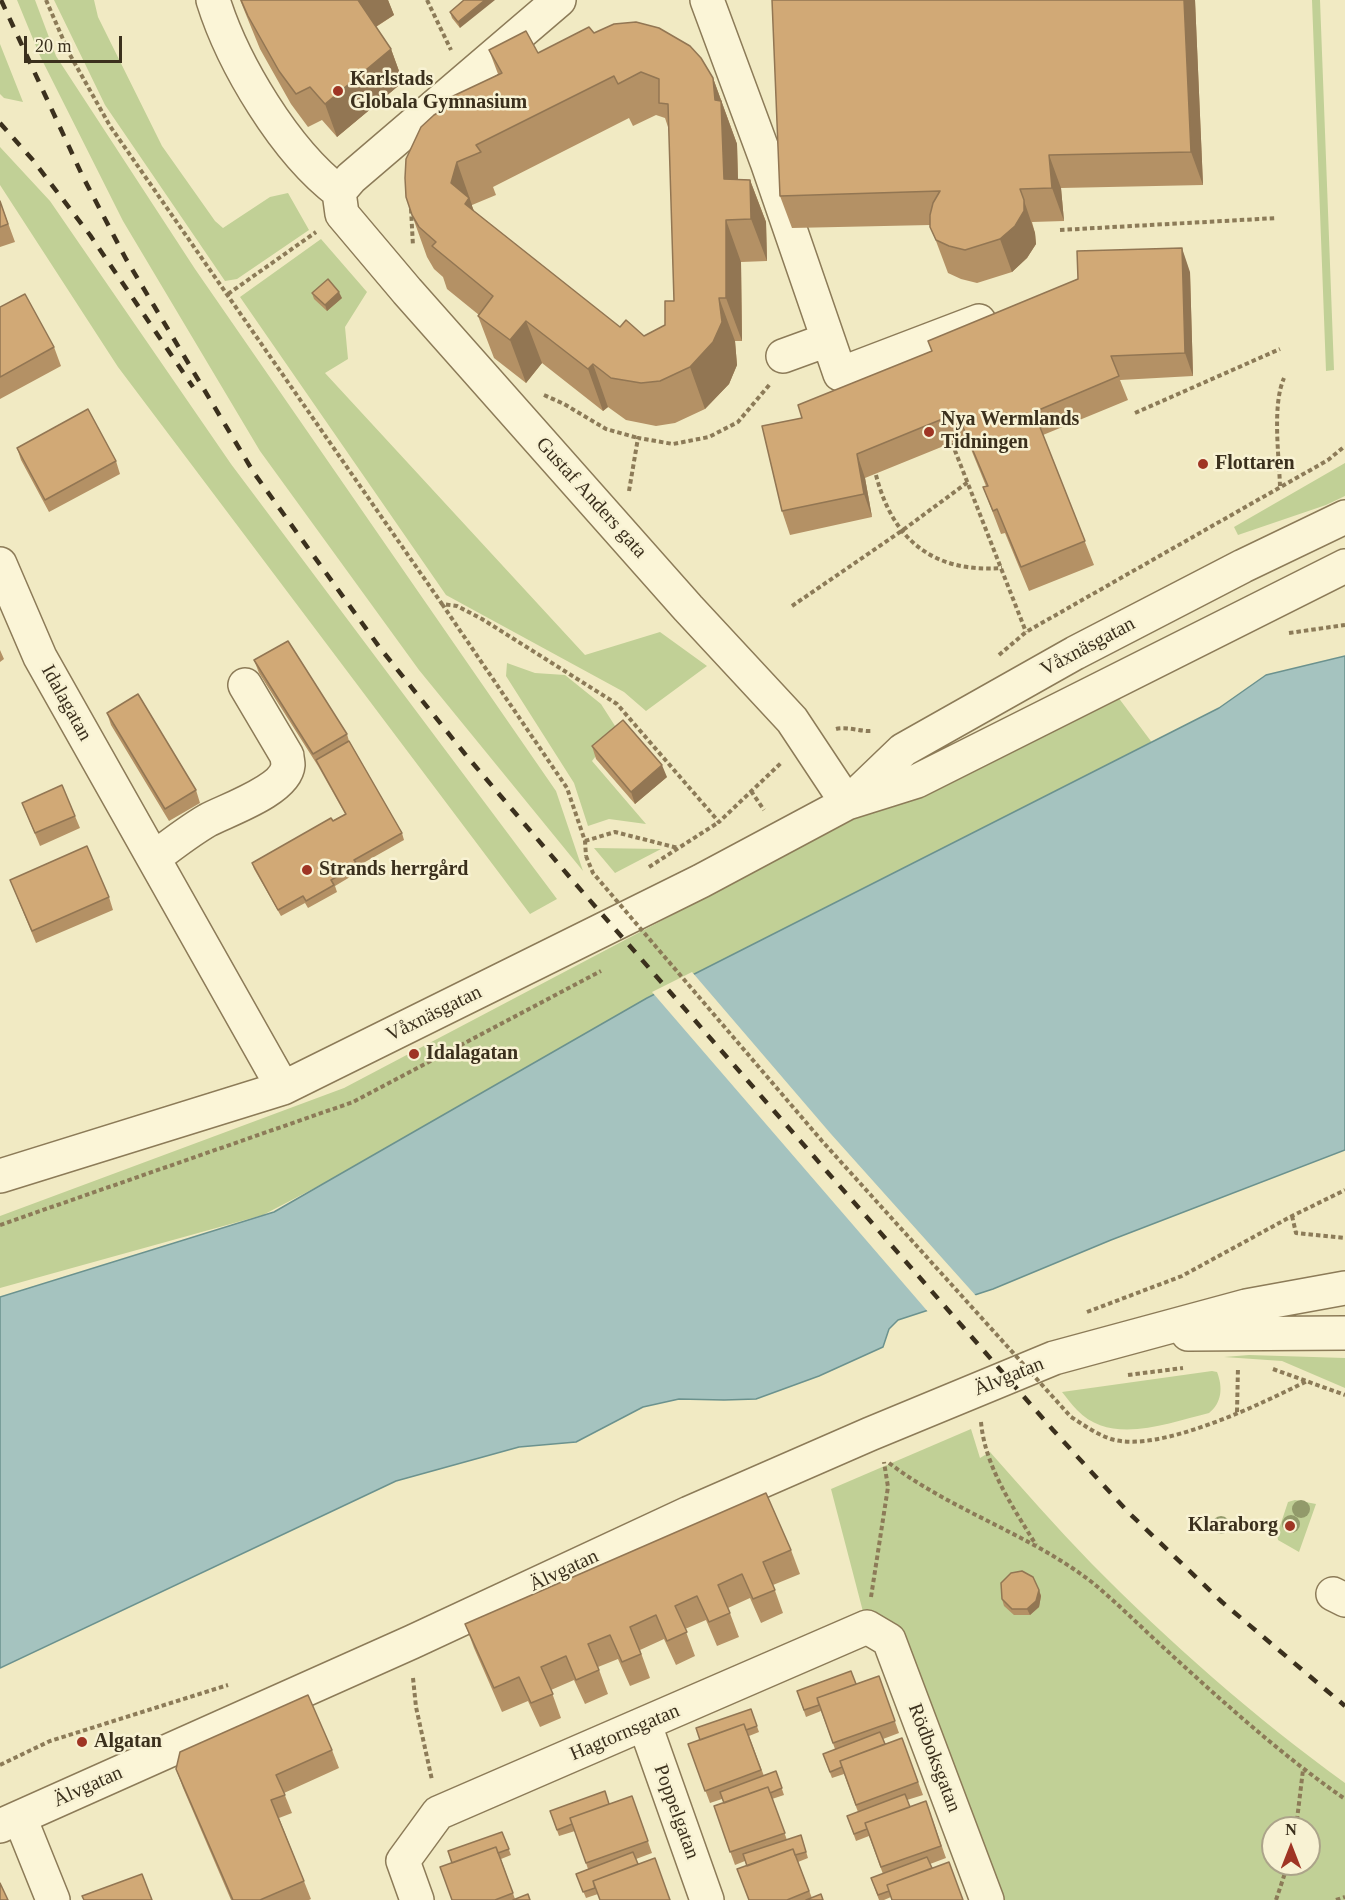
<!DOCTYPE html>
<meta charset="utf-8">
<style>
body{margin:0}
#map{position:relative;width:1345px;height:1900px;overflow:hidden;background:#f1eac3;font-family:Georgia,serif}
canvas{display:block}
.north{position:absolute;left:1261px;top:1816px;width:60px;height:60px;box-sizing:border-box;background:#f8f2d3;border:2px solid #aca48a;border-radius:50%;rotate:0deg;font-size:16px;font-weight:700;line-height:24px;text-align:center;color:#3b301d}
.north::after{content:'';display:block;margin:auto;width:21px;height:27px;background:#9f3524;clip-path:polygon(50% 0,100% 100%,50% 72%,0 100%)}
.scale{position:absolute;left:24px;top:36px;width:98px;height:27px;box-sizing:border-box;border:3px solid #3b301d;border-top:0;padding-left:8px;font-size:18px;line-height:21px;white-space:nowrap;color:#3b301d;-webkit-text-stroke:4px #f8f2d3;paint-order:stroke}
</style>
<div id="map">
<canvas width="1345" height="1900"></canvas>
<div class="north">N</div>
<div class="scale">20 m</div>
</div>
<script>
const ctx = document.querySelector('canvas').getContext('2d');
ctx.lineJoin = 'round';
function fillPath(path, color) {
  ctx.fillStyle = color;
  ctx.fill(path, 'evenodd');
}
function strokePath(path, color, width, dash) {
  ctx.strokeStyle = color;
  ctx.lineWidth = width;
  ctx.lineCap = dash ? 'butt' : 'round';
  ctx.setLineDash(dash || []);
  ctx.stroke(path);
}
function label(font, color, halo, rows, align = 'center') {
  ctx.font = font + ' Georgia,serif';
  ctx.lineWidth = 5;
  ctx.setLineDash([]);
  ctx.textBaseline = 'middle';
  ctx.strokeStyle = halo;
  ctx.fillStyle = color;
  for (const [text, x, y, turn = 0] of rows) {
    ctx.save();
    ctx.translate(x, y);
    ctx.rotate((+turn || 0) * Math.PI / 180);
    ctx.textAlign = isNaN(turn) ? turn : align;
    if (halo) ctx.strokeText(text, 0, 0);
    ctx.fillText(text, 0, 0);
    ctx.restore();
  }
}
const green = new Path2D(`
 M17,0H35L56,56L195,269L556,791L583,871L419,670L260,451L123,221L40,56Z
 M54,0H94L98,17L162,146L215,221L223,228L270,197L288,193L309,230L237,279L225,281L105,105Z
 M1312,0H1320L1334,370L1326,371Z
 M0,44L23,102L4,98L0,94Z
 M0,147L50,201L231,464L557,899L530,914L118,367L0,185Z
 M321,239L367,292L345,327L348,359L325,373L585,655L660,632L707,666L646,711L624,692L446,595L240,297Z
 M1345,463V496L1326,505L1238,535L1234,527Z
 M507,663L535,673L565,675L601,704L617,729L592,761L646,824L609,819L588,826L574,783L506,676Z
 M1109,685L1156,748L263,1215L0,1288V1216L344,1088Z
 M594,848L661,849L615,873Z
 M1249,1355L1345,1358V1388L1282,1361L1224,1357Z
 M1212,1371L1217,1372C1223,1387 1222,1403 1209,1413C1168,1423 1111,1446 1077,1410C1071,1404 1067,1398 1062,1392Z
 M971,1429L980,1458L990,1452C1023,1489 1056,1527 1091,1563C1169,1642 1254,1717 1345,1783V1900H987L867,1627L831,1489ZM1273,1828H1309V1864H1273Z
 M1295,1500L1316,1504L1299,1552L1278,1540L1277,1535L1288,1502Z`);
const water = new Path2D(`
 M1345,656V1150L1111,1240L993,1289L898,1320L889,1329L883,1347L819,1376L756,1399L724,1400L679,1399L643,1407L576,1442L519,1447L396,1481L0,1668V1297L274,1212L647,998L1219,708L1266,675Z`);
const pier = new Path2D(`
 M692,972L831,1134L977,1297L929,1313L652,992Z`);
const path = new Path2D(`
 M46,0L69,53L110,126L442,604L457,606L482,619L617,704L719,822L782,762
 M427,0L451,50
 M411,209L413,246
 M1060,230L1277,218
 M228,294L316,232
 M544,395L564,404L606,429L638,438
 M1135,413L1280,349
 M952,443L1026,632
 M876,475C893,541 934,573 1002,568
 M1280,486C1279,456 1272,405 1284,378
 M629,491L638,438L673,444L709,437L738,422L770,384
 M442,604L567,788L585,841L586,856
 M792,606L903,530L968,482
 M1289,633L1345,625
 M999,655L1026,632L1328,460L1345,446
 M836,729C847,726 861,732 873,731
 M751,791L764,810
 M585,841L615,832L678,848
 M649,867L719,822
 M1292,1216L1296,1233L1345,1238
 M0,1225L353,1102L601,971
 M1087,1312L1182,1276L1292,1216L1345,1190
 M1273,1369L1345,1395
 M1128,1375L1183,1368
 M1237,1412L1238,1367
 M1071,1417C1084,1425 1096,1434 1111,1439C1159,1454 1263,1403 1307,1381
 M981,1422C985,1467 1013,1507 1036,1545
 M889,1463C952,1511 1030,1534 1093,1583C1117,1603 1140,1626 1164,1648C1222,1701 1280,1754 1345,1799
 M871,1597L888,1487L884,1462
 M413,1678L416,1707L432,1780
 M0,1765L50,1741L228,1685
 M1296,1828L1303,1770
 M1276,1900L1288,1864
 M1336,1900L1345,1897`);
const minor = new Path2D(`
 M213,0C233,64 285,151 339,192
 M559,0L351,178L339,192L342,214L407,291L688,608L792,720L847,803
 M707,0L767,162L840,374L979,321
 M783,356L827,340
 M0,564L40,657L283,1088
 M853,798L903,750L1075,653L1243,566L1345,517
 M154,858C171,845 189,831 208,820C227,810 286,790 288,765C288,762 287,759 287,756L245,685
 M0,1176L283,1088L701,881L847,803L917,781L1345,566
 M1188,1334L1345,1333
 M1333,1594L1345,1600
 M645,1725L707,1900
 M20,1818L53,1900
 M0,1826L412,1642L689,1513L870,1434L1054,1358L1246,1306L1345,1288
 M417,1900L403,1861L438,1813L867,1627L889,1640L987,1900`);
const rail = new Path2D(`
 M1,0L83,177L126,259L254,473L380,648L465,754L573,881L1053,1430L1128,1512L1222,1602L1345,1706
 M0,123L32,159L90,235L193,387`);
const pathBridge = new Path2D(`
 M586,856L593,873L822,1141L1071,1417`);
const trees = [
 [1301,1509],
 [1291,1524],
 [1221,1525]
];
const wall = new Path2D(`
 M240,0H388L394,15L376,27L391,49L403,82L337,137L322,120L308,127L291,104L260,49Z
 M464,0L460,28L452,18L450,12Z
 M772,0H1195L1203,185L1061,188L1064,221L1032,222L1035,233L1036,244L1027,258L1012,272L977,283L961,279L948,273L930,225L792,228L780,196Z
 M594,33L713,78L737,144L738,179L750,180L766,222L767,261L741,262L742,341H735L737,365L729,384L705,409L675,423L656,426L626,420L608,407L603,411L542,363L526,383L494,358L478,316L479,315L447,289L443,277L434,269L427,257L412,215L453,104L498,74L489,50L538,53ZM656,115L665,118L669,130L674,301L665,325L644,336L620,327L474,211L472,206V205L496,195L493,187L629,118L633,126Z
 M0,201L15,242L0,247Z
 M1190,272L1193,376L1120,380L1128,400L1043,435L1094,565L1029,591L1005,533L1001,534L983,487L986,486L966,437L865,478L872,517L790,535L782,511L802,418Z
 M312,293L342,298L327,311L314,299Z
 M0,307L54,347L61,366L0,399Z
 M17,448L116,461L120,474L49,512L21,460Z
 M0,650L4,659L0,662Z
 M254,660L347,734L349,741L402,833L404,840L358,866L360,871L335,886L337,892L308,908L305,903L281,916L254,869L252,863L345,814L318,766L259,673Z
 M107,713L196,790L200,803L169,821L111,725Z
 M592,746L667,777L635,804L596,759Z
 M22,803L75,816L80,828L40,846Z
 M10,880L109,897L113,910L36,943Z
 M791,1550L800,1574L773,1585L783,1613L761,1623L750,1598L728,1608L739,1637L717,1646L706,1620L685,1629L695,1656L676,1665L664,1639L640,1650L650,1678L630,1686L618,1659L598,1667L608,1694L585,1704L574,1680L551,1690L561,1718L540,1727L528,1701L502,1712L474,1648L465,1624Z
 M1039,1590L1041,1596L1039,1607L1030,1615H1014L1004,1606L1002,1599Z
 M879,1676L899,1733L883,1739L885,1744L902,1738L923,1795L907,1800L910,1807L926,1801L946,1858L930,1864L891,1897L884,1900H879L871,1878L883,1874L869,1836L856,1841L847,1816L858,1812L844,1774L832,1778L825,1760L835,1749L821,1711L806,1717L797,1691L856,1684Z
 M751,1709L759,1732L749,1736L764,1776L776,1771L784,1795L772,1799L787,1840L801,1835L808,1858L798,1862L812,1898L823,1900H749L747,1866L745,1861L735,1865L714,1806L724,1803L722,1799L710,1803L688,1744L700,1740Z
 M332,1750L339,1768L284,1793L292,1813L279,1818L311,1899L309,1900H231L183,1788L176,1769Z
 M632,1796L652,1853L636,1859L598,1894L586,1898L576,1874L588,1869L575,1831L559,1836L550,1811L609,1804Z
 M502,1832L511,1855L501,1859L515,1899L530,1900H452Z`);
const shadedWall = new Path2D(`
 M357,0H388L394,15L369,31Z
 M485,0H495L460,28L458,22Z
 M1184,0H1195L1203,185L1191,152Z
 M391,49L403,82L337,137L325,104Z
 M713,78L737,144L739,219L724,179Z
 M1049,155L1061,188L1064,221L1052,188Z
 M457,162L472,205V206L485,241L451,183Z
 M750,180L766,222L767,261L751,219Z
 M1020,189L1035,233L1036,244L1027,258L1012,272L1000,239Z
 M726,220L741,262L742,341L726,298Z
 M1182,248L1190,272L1193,376L1185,353Z
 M339,292L342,298L327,311L325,305Z
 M719,298L735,341L737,365L729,384L705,409L690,367Z
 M526,321L542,363L526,383L510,340Z
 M593,364L608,407L603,411L588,369Z
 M857,454L865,478L872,517L864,494Z
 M662,765L667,777L635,804L631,792Z
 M1039,1590L1041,1596L1039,1607L1030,1615L1027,1609Z`);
const building = new Path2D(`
 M241,0H358L391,49L325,104L310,87L296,94L279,71L248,16Z
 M464,0H485L458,22L450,12Z
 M772,0H1184L1191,152L1049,155L1052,188L1020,189L1024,200V211L1015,226L1000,239L965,250L949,246L936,240L930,227V215L933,203L940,191L780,196Z
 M636,22L659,28L690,46L701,58L713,78L715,100L721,101L724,179L750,180L751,219L726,220V298H719L722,322L713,342L690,367L660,381L641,383L611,378L593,364L588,369L526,321L510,340L478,316L493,296L432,246L436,242L419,227L412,215L406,197L405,178L406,159L421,127L434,115L453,104L451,97L502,73L489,50L526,31L538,53L589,27L594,33L614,24ZM641,72L659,79V103L668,104L674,301H665V325L644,336L626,320L620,327L465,204L469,198L451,183L457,162L481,152L476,145L614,76L618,84Z
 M0,201L8,224L0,227Z
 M1182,248L1185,353L1111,356L1119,376L1034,412L1085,541L1021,567L997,509L993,511L983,487L988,486L957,413L857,454L864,494L782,511L762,426L802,418L798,405L932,351L928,341L1078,279L1077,251Z
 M328,279L339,292L325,305L312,293Z
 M25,294L54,347L0,377V307Z
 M88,409L116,461L45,500L17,448Z
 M288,641L347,734L313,754L254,660Z
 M138,694L196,790L165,809L107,713Z
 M623,720L662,765L631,792L592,746Z
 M349,741L402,833L354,860L358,865L331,880L334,885L306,901L303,896L278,910L252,863L331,818L333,821L346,814L316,760Z
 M62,785L75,816L35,833L22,803Z
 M87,846L109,897L32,931L10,880Z
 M766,1493L791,1550L763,1562L775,1590L753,1599L742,1574L718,1585L730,1613L709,1622L697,1596L675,1606L687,1632L667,1641L656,1615L630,1627L641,1654L622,1662L610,1635L588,1644L599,1670L576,1680L566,1656L541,1667L553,1694L531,1703L519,1677L494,1688L465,1624Z
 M1022,1571L1033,1577L1039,1590L1036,1601L1027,1609H1012L1002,1599L1001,1583L1011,1573Z
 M851,1671L856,1684L817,1698L819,1705L804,1710L797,1691Z
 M879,1676L895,1721L833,1743L817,1698Z
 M308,1695L332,1750L276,1775L285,1795L271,1800L304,1881L260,1900H233L176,1769L180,1752Z
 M751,1709L757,1726L746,1730L744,1724L700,1740L696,1728Z
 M744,1724L761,1770L705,1791L688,1744Z
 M880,1732L885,1744L840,1761L842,1767L830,1772L823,1754Z
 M902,1738L918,1782L856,1805L840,1761Z
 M776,1771L782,1788L770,1793L768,1787L724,1803L720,1792Z
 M768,1787L785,1833L730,1852L714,1806Z
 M605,1791L609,1804L570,1818L572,1824L557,1830L550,1811Z
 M905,1794L910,1807L865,1823L867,1829L854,1834L847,1816Z
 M632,1796L648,1841L586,1863L570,1818Z
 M926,1801L941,1846L881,1867L865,1823Z
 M502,1832L509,1849L498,1853L496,1847L452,1863L448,1851Z
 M801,1835L806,1852L795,1855L793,1849L747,1866L743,1854Z
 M496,1847L513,1893L495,1900H452L440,1867Z
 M793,1849L809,1891L787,1900H749L737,1869Z
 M633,1852L638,1864L593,1881L595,1888L583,1892L576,1874Z
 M927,1857L932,1868L887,1885L889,1891L878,1895L871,1878Z
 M655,1858L670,1900H600L593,1881Z
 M949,1862L963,1900H892L887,1885Z
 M142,1874L152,1900H84L82,1896Z
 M0,1883L8,1900H0Z
 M528,1894L530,1900H513Z
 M821,1894L823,1900H806Z`);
const markers = [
 [338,91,6,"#9f3524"],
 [929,432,6,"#9f3524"],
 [1203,464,6,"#9f3524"],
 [307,870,6,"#9f3524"],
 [414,1054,6,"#9f3524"],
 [1290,1526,6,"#9f3524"],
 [82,1742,6,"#9f3524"]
];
const poiNames = [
 ["Karlstads",350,80],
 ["Globala Gymnasium",350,103],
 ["Nya Wermlands",941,420],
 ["Tidningen",941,443],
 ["Flottaren",1215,464],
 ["Strands herrgård",319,870],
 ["Idalagatan",426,1054],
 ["Klaraborg",1278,1526,"right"],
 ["Algatan",94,1742]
];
const streetNames = [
 ["Gustaf Anders gata",591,498,48],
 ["Våxnäsgatan",1088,647,-28],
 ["Idalagatan",66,703,61],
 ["Våxnäsgatan",434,1014,-26],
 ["Älvgatan",1009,1377,-22],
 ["Älvgatan",564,1571,-25],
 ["Hagtornsgatan",625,1733,-23],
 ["Rödboksgatan",934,1758,69],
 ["Älvgatan",88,1787,-24],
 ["Poppelgatan",676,1812,70]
];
fillPath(green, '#c1d096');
fillPath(water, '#a5c3bf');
strokePath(water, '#6b928e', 1.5);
fillPath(pier, '#f1eac3');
strokePath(minor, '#8c7b58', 36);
strokePath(path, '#8c7b58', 4, [4.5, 3]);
strokePath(minor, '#fbf5d7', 33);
strokePath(rail, '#3b301d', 4.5, [10, 10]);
strokePath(pathBridge, '#8c7b58', 4, [4.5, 3]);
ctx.fillStyle = '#929a6a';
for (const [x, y] of trees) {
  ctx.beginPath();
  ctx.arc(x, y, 9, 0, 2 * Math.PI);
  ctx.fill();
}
fillPath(wall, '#b49165');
fillPath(shadedWall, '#927653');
fillPath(building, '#d1a976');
strokePath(building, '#927653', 1.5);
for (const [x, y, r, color] of markers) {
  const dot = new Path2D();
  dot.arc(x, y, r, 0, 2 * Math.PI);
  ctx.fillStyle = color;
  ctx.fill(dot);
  strokePath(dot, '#f8f2d3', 2);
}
label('bold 20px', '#3b301d', '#f8f2d3', poiNames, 'left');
label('20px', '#3b301d', '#f8f2d3', streetNames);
</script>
